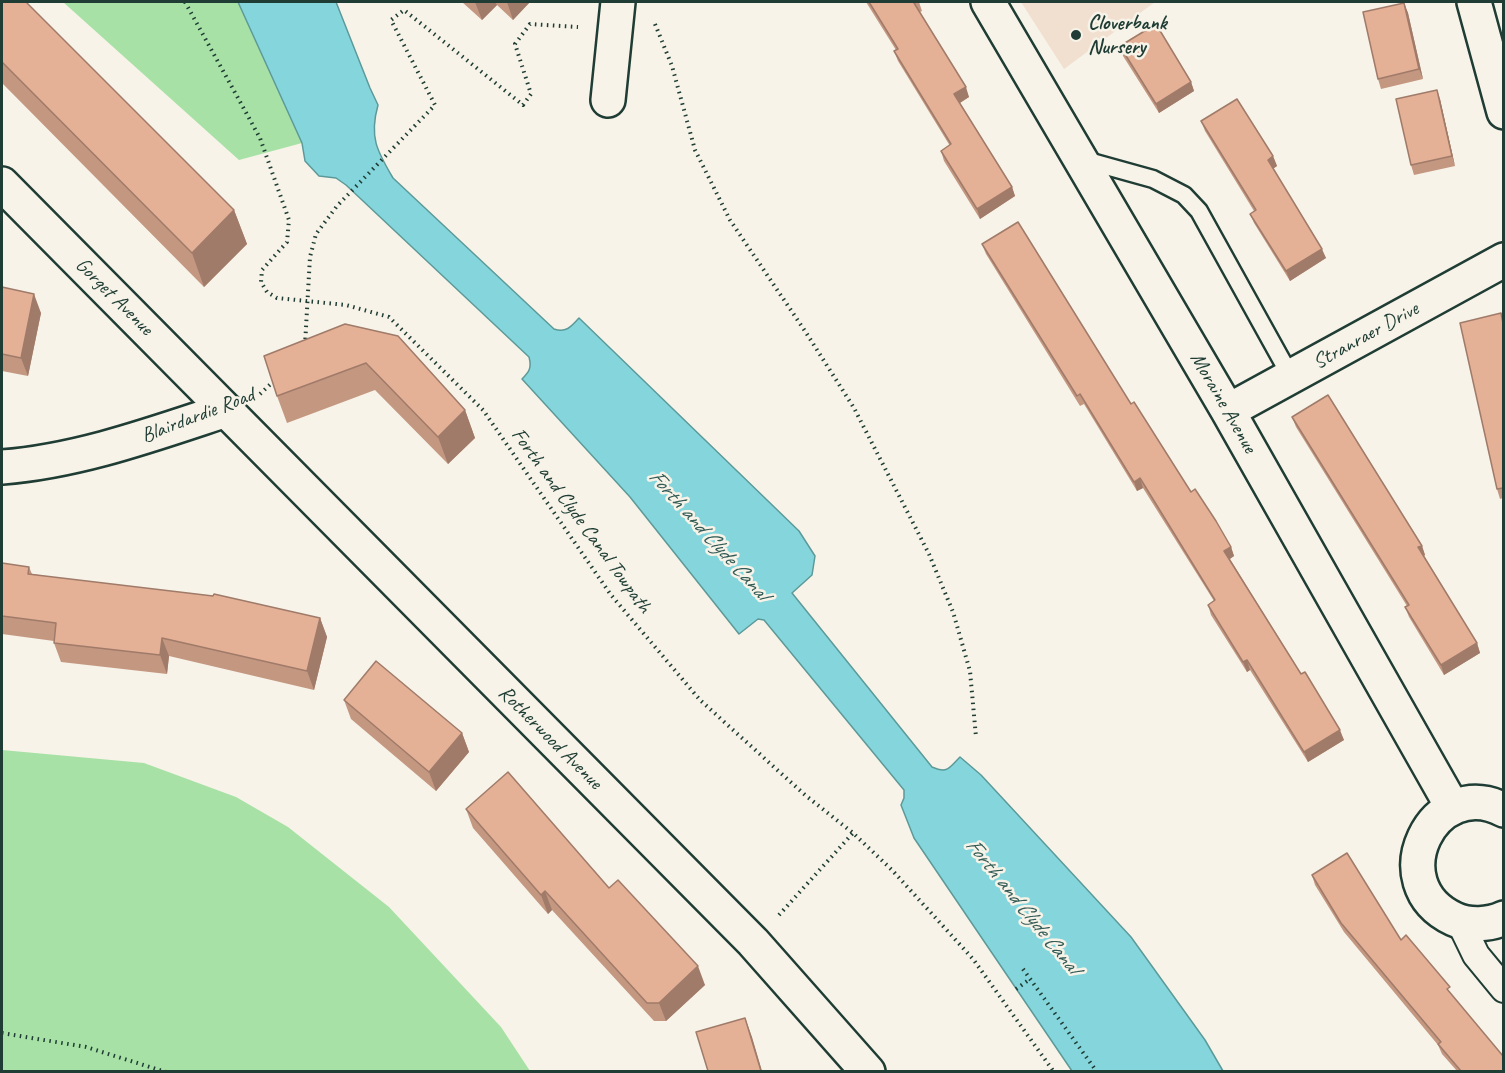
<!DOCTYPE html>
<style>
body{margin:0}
#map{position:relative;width:1505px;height:1073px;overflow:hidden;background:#f7f3e8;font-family:Caveat,sans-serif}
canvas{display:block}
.frame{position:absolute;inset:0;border:3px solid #1f3d34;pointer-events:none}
</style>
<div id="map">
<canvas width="1505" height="1073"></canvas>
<div class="frame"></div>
</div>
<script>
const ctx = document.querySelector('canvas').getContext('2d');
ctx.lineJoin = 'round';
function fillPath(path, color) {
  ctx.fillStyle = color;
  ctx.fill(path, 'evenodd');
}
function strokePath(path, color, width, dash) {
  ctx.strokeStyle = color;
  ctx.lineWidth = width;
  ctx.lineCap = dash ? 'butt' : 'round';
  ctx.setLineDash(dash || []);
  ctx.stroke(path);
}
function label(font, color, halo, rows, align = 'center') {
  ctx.font = font + ' Caveat,sans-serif';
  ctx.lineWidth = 5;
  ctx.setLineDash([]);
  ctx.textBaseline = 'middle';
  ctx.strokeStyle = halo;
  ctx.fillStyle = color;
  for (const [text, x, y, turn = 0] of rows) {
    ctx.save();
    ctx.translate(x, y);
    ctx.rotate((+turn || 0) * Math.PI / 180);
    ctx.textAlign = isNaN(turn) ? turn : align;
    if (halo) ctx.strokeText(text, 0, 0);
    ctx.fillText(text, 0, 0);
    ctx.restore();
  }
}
const built = new Path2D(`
 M1021,2H1155L1064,69Z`);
const green = new Path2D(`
 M63,2H238L302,143L239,160Z
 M2,750L144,763L236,797L288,827L389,907L501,1027L530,1071H2Z`);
const water = new Path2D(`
 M238,2H336L370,88L378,105C369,137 377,151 393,178L554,329C566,333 571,327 579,318L799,531L815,556L812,575L792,593L932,767C948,774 949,768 960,757L981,775L1131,937L1205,1040L1223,1071H1072L914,838L901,805L904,798V790L764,620L758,619L739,634L630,497L522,379C529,372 532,368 529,357L346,185L336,178L319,176L305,161L302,143Z`);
const path = new Path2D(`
 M185,2L260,138L289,220L287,242L262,270L261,282L267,292L277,298L346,305L389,317L483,410L611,595L700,700L805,795L853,833L892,870L973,959L1054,1072
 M655,24L672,66L695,150L730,220L805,331L854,408L929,554L953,612L970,671L976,737
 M305,345L310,257L316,234L337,206L435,105L391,20L404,10L523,105L531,94L515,44L530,24L578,27
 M260,394L276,379
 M779,915L853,833
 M1023,969L1097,1072
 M1016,989L1030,979
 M2,1033L86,1047L166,1072`);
const service = new Path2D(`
 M1081,159L1153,179L1184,195L1199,211L1291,377`);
const pedestrian = new Path2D(`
 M1460,922L1476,955L1504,989`);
const minor = new Path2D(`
 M988,2L1228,411L1453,808
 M1474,2L1504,112
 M608,100L618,2
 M1228,411L1504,260
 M1504,810C1433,773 1379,884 1454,919C1469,926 1489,925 1504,918`);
const tertiary = new Path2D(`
 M2,184L753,942L868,1072
 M2,467C79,461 153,434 226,410`);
const wall = new Path2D(`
 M2,2L234,210L247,244L204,287L2,83Z
 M462,2H530L513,20L497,5L482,20Z
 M866,2H919L922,11L920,12L969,97L960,103L1012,187L1015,196L980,219L944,161L941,151L950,146L898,61L894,51L896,50Z
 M1404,3L1408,13L1423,79L1381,89L1378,79Z
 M1120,46L1191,82L1194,91L1159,113L1123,56Z
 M1440,99L1455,166L1414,175L1411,165Z
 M1201,121L1273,156L1277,166L1273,169L1326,258L1290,281L1254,223L1250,214L1254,211L1205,131Z
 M982,244L1131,404L1191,492L1231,547L1234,556L1230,559L1301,674L1344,740L1308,762L1250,670L1247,672L1211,615L1208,605L1214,601L1143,488L1137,491L1084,404L1080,406L986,254Z
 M2,287L41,313L28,376L2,371Z
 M1503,319V498L1500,499L1497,489Z
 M398,336L465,410L475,438L448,464L375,390L287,423L277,396Z
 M1292,417L1422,546L1425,555L1424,556L1477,643L1480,653L1444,675L1409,617L1405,607L1407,606L1296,427Z
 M2,563L29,567L32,574L320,618L327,637L314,690L169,656L167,674L61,662L54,643V641L2,634Z
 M344,700L462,733L469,752L436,791L351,719Z
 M466,809L609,888L705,985L666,1021H654L552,910L548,914L473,828Z
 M1312,875L1401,940L1453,996L1503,1071H1457L1442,1054L1438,1045L1344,932L1315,885Z`);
const shadedWall = new Path2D(`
 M475,2H495L497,5L482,20Z
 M507,2H530L513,20Z
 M1404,3L1408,13L1423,79L1419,69Z
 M1191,82L1194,91L1159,113L1156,104Z
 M966,87L969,97L958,104L954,94Z
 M1437,90L1440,99L1455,166L1452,156Z
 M1273,156L1277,166L1271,170L1268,160Z
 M1012,187L1015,196L980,219L977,209Z
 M234,210L247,244L204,287L192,253Z
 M1322,249L1326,258L1290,281L1286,271Z
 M34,294L41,313L28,376L21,358Z
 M465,410L475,438L448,464L438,437Z
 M1140,478L1143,488L1137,491L1134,482Z
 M1422,546L1425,555L1422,557L1418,547Z
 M1231,547L1234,556L1228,560L1224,551Z
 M320,618L327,637L314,690L307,671Z
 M162,638L169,656L167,674L160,655Z
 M1477,643L1480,653L1444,675L1441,665Z
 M1247,660L1250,670L1247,672L1243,662Z
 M1340,730L1344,740L1308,762L1304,752Z
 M462,733L469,752L436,791L429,772Z
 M545,891L552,910L548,914L541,895Z
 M698,966L705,985L666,1021L659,1003Z
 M745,1018L752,1037L762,1071H761Z`);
const building = new Path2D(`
 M2,2H26L234,210L192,253L2,62Z
 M869,2H917L914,3L966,87L954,94L1012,187L977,209L941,151L951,144L894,51L898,49Z
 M1404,3L1419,69L1378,79L1363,12Z
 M1156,24L1191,82L1156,104L1120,46Z
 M1437,90L1452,156L1411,165L1396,99Z
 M1237,99L1273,156L1268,160L1322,249L1286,271L1250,214L1256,210L1201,121Z
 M1018,222L1131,404L1134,402L1191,492L1195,489L1216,521L1231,547L1224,551L1301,674L1305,672L1340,730L1304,752L1247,660L1243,662L1208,605L1215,600L1140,478L1134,482L1080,394L1077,396L982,244Z
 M2,287L34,294L21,358L2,354Z
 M1501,313L1503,323V488L1497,489L1460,323Z
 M345,324L398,336L465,410L438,437L366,363L277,396L264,356Z
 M1328,395L1422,546L1418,547L1477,643L1441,665L1405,607L1409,605L1292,417Z
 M2,563L29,567L28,574L213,596L214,594L320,618L307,671L162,638L160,655L54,643L56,623L2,616Z
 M376,661L462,733L429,772L344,700Z
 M508,772L609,888L618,880L698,966L659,1003H647L545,891L541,895L466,809Z
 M1347,853L1401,940L1406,935L1450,987L1447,989L1503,1056V1071H1461L1438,1044L1441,1042L1341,923L1312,875Z
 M745,1018L761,1071H708L696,1032Z`);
const markers = [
 [1076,35,6,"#1f3d34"]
];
const poiNames = [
 ["Cloverbank",1088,23],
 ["Nursery",1088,47]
];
const streetNames = [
 ["Gorget Avenue",114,297,45],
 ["Stranraer Drive",1366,336,-29],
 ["Moraine Avenue",1223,403,60],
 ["Blairdardie Road",198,416,-21],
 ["Forth and Clyde Canal Towpath",581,521,54],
 ["Rotherwood Avenue",550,738,45]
];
const waterNames = [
 ["Forth and Clyde Canal",708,535,48],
 ["Forth and Clyde Canal",1022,906,51]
];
fillPath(built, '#f1dfcf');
fillPath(green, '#a7e1a6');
fillPath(water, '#85d6dc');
strokePath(water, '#5c9999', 1.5);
strokePath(service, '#1f3d34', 21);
strokePath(pedestrian, '#1f3d34', 30);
strokePath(minor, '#1f3d34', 38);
strokePath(tertiary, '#1f3d34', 38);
strokePath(path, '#1f3d34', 4, [1.5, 4.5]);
strokePath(service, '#f7f3e8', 16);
strokePath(pedestrian, '#f7f3e8', 26);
strokePath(minor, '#f7f3e8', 33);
strokePath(tertiary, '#f7f3e8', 33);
fillPath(wall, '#c49781');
fillPath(shadedWall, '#a07b69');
fillPath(building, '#e4b096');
strokePath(building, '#a07b69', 1.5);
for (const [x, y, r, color] of markers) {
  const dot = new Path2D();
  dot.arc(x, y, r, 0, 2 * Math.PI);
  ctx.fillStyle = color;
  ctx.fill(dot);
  strokePath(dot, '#f7f3e8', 2);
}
label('bold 21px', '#1f3d34', '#f7f3e8', poiNames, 'left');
label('21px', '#1f3d34', '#f7f3e8', streetNames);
label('italic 22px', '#335c56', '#f7f3e8', waterNames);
</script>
